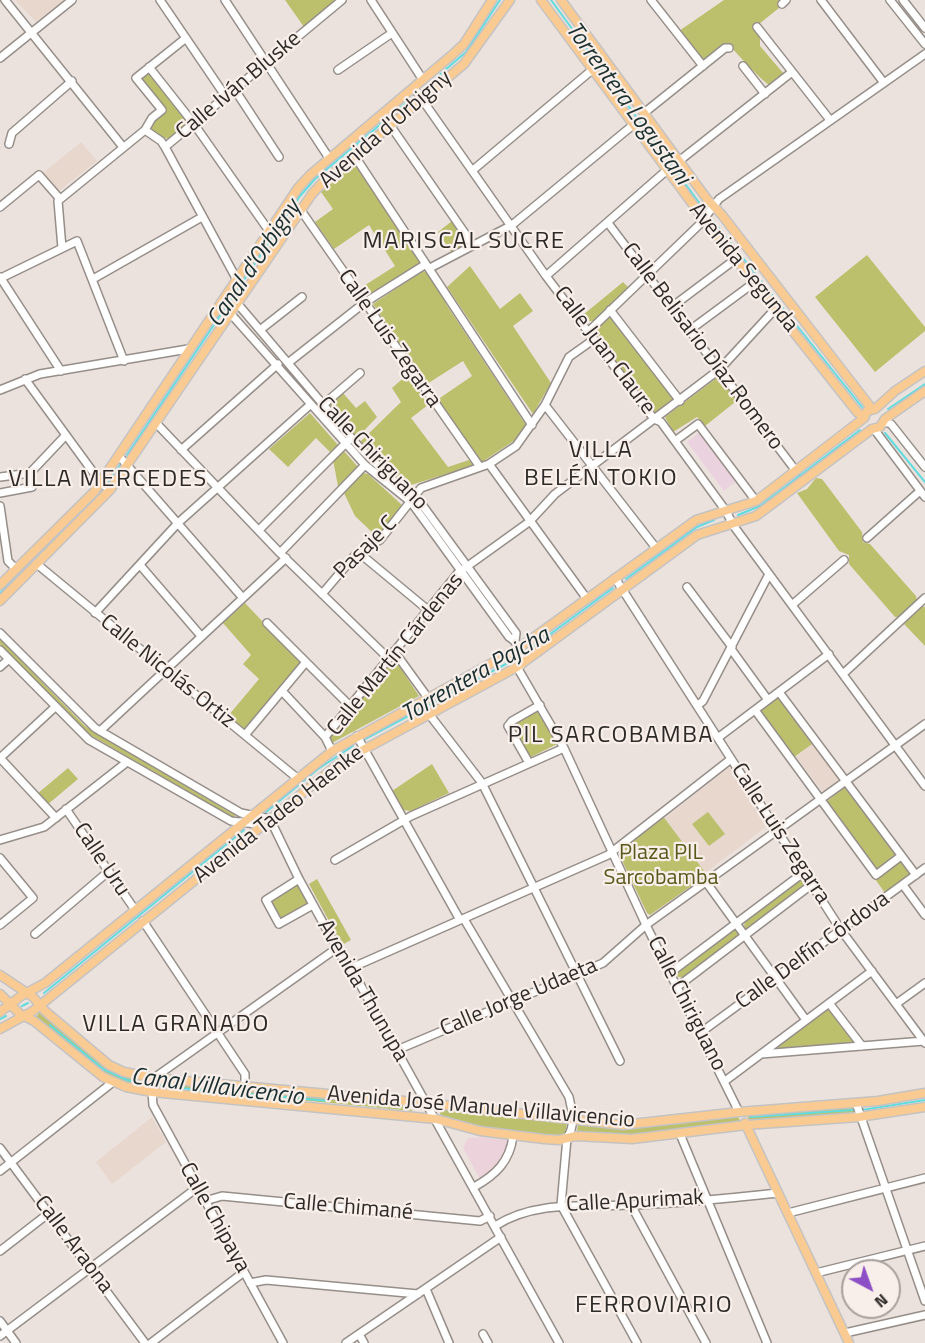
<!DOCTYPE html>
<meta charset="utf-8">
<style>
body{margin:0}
#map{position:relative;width:925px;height:1343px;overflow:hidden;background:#ebe2dd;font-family:"Titillium Web",sans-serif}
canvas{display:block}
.north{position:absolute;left:841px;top:1259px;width:60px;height:60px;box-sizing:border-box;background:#f9efea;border:2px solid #a7a09c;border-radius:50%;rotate:139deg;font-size:16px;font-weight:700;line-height:24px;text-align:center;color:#2d2a28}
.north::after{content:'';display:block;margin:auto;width:21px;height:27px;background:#8d4fc5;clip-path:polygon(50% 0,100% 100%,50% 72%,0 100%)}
</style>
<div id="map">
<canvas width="925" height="1343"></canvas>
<div class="north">N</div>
</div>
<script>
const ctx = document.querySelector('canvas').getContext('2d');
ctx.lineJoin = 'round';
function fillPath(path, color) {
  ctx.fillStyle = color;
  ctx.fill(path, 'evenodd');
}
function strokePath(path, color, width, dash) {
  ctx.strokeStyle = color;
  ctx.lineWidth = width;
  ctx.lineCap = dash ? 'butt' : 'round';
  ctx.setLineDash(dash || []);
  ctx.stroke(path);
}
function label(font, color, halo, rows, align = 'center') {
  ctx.font = font + ' "Titillium Web",sans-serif';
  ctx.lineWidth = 4.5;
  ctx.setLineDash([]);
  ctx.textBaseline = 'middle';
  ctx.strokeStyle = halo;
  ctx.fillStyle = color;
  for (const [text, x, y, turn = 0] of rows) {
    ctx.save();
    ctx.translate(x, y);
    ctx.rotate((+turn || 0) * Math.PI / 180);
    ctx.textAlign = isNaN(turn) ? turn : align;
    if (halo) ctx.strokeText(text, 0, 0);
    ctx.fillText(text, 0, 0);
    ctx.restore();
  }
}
const commercial = new Path2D(`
 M700,432L737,481L724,491L687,442Z`);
const built = new Path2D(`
 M15,0H65L36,22Z
 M81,142L97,161L59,191L43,173Z
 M814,743L840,779L825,791H822L796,757Z
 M728,768H731L766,827L705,873L665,818Z
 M152,1117L166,1142L112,1184L96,1162Z`);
const medical = new Path2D(`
 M480,1137L510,1140L500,1162L480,1179L463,1148L468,1138Z`);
const green = new Path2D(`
 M285,0H336L304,27Z
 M724,0H781L777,3L779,8L754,28L760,38V46L784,74L771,86C765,84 737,54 731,47L703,59L679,31Z
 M147,72L191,122L169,139L157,136L151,130L152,121L165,110L141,80Z
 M355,163L422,263L366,298L359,289L395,266L369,225L334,249L315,222L333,209L321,192Z
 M452,221L468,245L452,253L438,232Z
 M867,255L925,327V331L875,372L815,297Z
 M470,266L500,309L520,293L533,311L513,326L551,383L533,414L447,287Z
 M423,271L426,272L445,299L446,304L526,425L515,440L482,462L437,400L472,376L463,361L427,384L398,342L399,337H395L373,304Z
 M623,282L629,288L595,321H588L583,315Z
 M609,316L675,400L655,415L594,334L596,329Z
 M408,374L428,405L411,418L448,467L469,460L473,465L469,467L411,485L390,473L360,442L401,402L392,388Z
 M718,377L739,399L705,426L697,417L673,432L665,417Z
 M343,393L356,408L365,401L377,417L357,438L329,406Z
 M310,413L338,445L330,452L316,438L288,467L269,449Z
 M343,450L358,467L338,486L333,460Z
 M363,473L368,474L402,505V509L380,535H375L355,516L344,493Z
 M816,478L822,479L862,532L863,542L870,544L916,596L917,601L900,617H895L849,564V555L839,551L797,493L807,489Z
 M245,603L302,663L246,730L228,716L259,679L243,664L251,655L223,623Z
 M920,606L925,607V646L904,624Z
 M0,639L85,726L221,807L235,815L234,818L87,733L0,644Z
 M396,661L419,696L332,743L329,737L388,665Z
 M779,697L815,742L793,758L761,715V709Z
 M537,711L557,744L529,758L511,726L513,722Z
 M432,764L449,793L411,811L403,810L392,791Z
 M68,768L78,779L47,805L37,794Z
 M845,787L896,853V857L877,870L826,802Z
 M708,812L725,834L709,846L692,824Z
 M663,816L707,875L650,915L647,913L619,854L621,849Z
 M901,860L911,874L885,893L875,879Z
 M317,879L351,940L342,945L309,884Z
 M801,879H805L808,885L748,929L744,928L745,920Z
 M297,884L309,906L281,921L269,900Z
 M732,930H738L739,936L684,977H678L676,972Z
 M829,1008L854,1043L780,1050L778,1047Z
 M40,1012L105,1067L125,1077L161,1083L406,1106L413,1111L125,1083L102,1072L35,1018Z
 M854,1106L856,1114L752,1122L748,1118V1114Z
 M438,1107L567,1123L565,1134C541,1143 468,1123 441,1116Z
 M737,1115L741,1122L629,1136L577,1131L578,1124L631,1128Z`);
const stream = new Path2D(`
 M551,0L703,208
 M423,89L466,52L500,0
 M710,217L862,407
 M888,409L925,384
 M885,433L925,482
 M127,455L300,196L315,179L412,98
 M108,483L121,464
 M738,515L760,506L860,430
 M626,579L697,527L714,520
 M0,593L26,569
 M365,739L519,657L613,588
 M266,812L318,769L353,746
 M44,993L244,830
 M22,1006L28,1003
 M0,1019L6,1016
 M50,1025L103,1069L127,1080L168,1087L329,1101
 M862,1110L925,1100
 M750,1117L853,1110`);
const minor = new Path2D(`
 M5,0L123,147
 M160,0L226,97
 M225,0L329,158
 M371,0L423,80
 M651,0L703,66
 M821,0L884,83
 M890,0L925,44
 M903,0L925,28
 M782,4L786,0
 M757,27L830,120
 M0,58L72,0
 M743,66L765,94
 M149,67L194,124L269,231
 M338,70L392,33
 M414,88L546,276L654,419L661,422L726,511L733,525L925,786
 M235,90L279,157
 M644,113L725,48H729
 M390,125L473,245
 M145,130L152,118L162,110L136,78L186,38
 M9,144L12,133L72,81
 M165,147L342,0
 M354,155L532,425
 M679,161L792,72
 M473,170L592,70
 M0,207L39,175L60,199
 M300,209L480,467
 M608,223L796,471
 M62,248L58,201L145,130L161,141L165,147L236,278
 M430,268L512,225L633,125
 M546,276L667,170
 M0,277L61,371
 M1,278L77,241L124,361
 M93,279L202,217
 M237,303L360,448L396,483L415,495L516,633L515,641
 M673,306L737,258
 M610,310L680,401
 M230,313L365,465L411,502L509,637C520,643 520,653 521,665
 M260,330L302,297
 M690,330L755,282
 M589,331L700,224L719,199L925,54
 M288,363L364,303L426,264
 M25,379L101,483L110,490
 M0,390L40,374L188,349
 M323,405L360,373
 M545,405L656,548
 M884,422L891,424L925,467
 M156,423L280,553L388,658
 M874,429L925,497
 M675,441L698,424L756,501
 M181,450L278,364
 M119,456L242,597
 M489,464L587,599
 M0,477L30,473L66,435
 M0,493L32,487L30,473
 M0,506L8,561L16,569
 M259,530L348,441
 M867,538L920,491
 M358,552L428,610
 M280,553L365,465
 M38,565L297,778
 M140,565L201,636
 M615,578L841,930L925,1043
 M687,587L732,647
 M322,594L357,553L380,540L421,488L489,464L516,446L545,405L569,357L593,340
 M792,605L844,560
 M95,613L178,523L311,404
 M267,623L350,706
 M0,633L95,728L241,813L270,819L299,879L344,961L351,968L559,1343
 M731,649L768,700
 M0,650L89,740L231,821L265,825
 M394,651L428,698
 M0,667L9,659
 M517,667L564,748L646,925L739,1112
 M843,674L925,598
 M282,691L325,737
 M779,692L916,875
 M698,705L703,701L769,574
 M755,710L876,875L901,856
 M429,714L482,783L620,1061
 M100,731L286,558
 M245,735L306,662
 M357,736L460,920
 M719,737L829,654
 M332,751L325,737L458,573L529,522L555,494L720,369L776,308
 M0,758L56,818
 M0,758L54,708
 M529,763L508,726L512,721L540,705
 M66,809L135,910
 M0,840L44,827L127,762
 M0,858L33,898L0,925
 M335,860L411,816L564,748
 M299,879L266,900L279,924L313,905
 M706,882L806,1020
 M903,885L925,915
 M464,919L569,1097C572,1111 576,1125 567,1138L561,1205L637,1343
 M143,921L245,1074V1086
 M35,934L109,871
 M351,968L608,855L731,759
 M670,973L803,873
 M677,987L811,885
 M829,1003L862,1046
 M896,1004L925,983
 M700,1033L925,868
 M397,1050L603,963L646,925L925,724
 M761,1054L924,1041
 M154,1078L337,948
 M725,1081L872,971
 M152,1092L153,1105L283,1343
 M856,1103L925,1301
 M680,1134L767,1343
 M0,1148L145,1343
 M0,1171L113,1082
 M474,1187C496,1175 510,1161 513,1136
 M205,1201L222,1196L480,1221L490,1216
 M631,1205L706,1343
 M788,1213L925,1178
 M495,1226C535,1200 585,1207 630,1205C680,1204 729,1198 778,1193
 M0,1251L49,1213
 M816,1273L925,1246
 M250,1283L266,1280L418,1294
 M426,1289L449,1343
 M0,1321L16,1343
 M845,1333L925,1315
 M359,1334L364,1343
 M483,1334L488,1343
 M0,1336L198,1187
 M151,1343L244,1272
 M346,1343L501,1237`);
const major = new Path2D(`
 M541,0L703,218L858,413L864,416
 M561,0L707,199L722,215L872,409
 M875,409L895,391L925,371
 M0,585L94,492L298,188L310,175L452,55L464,44L492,0
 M0,601L110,490L312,194L324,181L464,64L510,0
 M0,975L33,997L45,1011L109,1065L124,1072L154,1078L426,1103L623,1125L739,1112L878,1101L925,1093
 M0,994L20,1014L34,1021L103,1077L126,1087L152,1092L436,1119L480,1131L544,1139L559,1140L576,1136L632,1139L746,1125L859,1117L925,1107
 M0,1012L21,996L45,983L332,751L519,648L696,520L756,501L864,418L867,411L875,409
 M0,1029L33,1011L341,762L517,667L697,535L756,516L872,429L880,427L885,419L925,391
 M745,1123L849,1343`);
const streetNames = [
 ["Calle Iván Bluske",239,86,-40],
 ["Avenida d'Orbigny",386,130,-41],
 ["Avenida Segunda",743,268,51],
 ["Calle Luis Zegarra",389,339,55],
 ["Calle Belisario Díaz Romero",702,347,53],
 ["Calle Juan Claure",604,351,53],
 ["Calle Chiriguano",372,454,46],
 ["Pasaje C",366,548,-45],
 ["Calle Martín Cárdenas",396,655,-51],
 ["Calle Nicolás Ortiz",167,672,39],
 ["Avenida Tadeo Haenke",279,815,-38],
 ["Calle Luis Zegarra",780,834,57],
 ["Calle Uru",101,860,56],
 ["Calle Delfín Córdova",813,951,-36],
 ["Avenida Thunupa",362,991,60],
 ["Calle Jorge Udaeta",519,998,-23],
 ["Calle Chiriguano",686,1004,63],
 ["Avenida José Manuel Villavicencio",481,1108,5],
 ["Calle Apurimak",635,1202,-3],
 ["Calle Chimané",348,1208,5],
 ["Calle Chipaya",214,1218,61],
 ["Calle Araona",73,1245,53]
];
const parkNames = [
 ["Plaza PIL",661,854],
 ["Sarcobamba",661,879]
];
const waterNames = [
 ["Torrentera Logustani",627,104,54],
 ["Canal d'Orbigny",255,264,-56],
 ["Torrentera Pajcha",476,676,-30],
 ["Canal Villavicencio",217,1088,7]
];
const neighbourhoodNames = [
 ["MARISCAL SUCRE",464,242],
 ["VILLA",601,451],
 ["BELÉN TOKIO",601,479],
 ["VILLA MERCEDES",108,480],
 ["PIL SARCOBAMBA",611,736],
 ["VILLA GRANADO",176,1025],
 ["FERROVIARIO",654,1306]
];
fillPath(commercial, '#ead3df');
fillPath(built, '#e7d7cd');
fillPath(medical, '#ecd3db');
fillPath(green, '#bcc06d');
strokePath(stream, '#60dcdf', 2);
strokePath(minor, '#968e88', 10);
strokePath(major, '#c4c3c3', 11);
strokePath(minor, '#fff', 7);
strokePath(major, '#f9cb93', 8);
label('22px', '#2d2a28', '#f9efea', streetNames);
label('22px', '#57591b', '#f9efea', parkNames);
label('italic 24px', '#192f30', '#f9efea', waterNames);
ctx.letterSpacing = '1.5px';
label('24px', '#2d2a28', '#f9efea', neighbourhoodNames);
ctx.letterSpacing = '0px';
</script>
